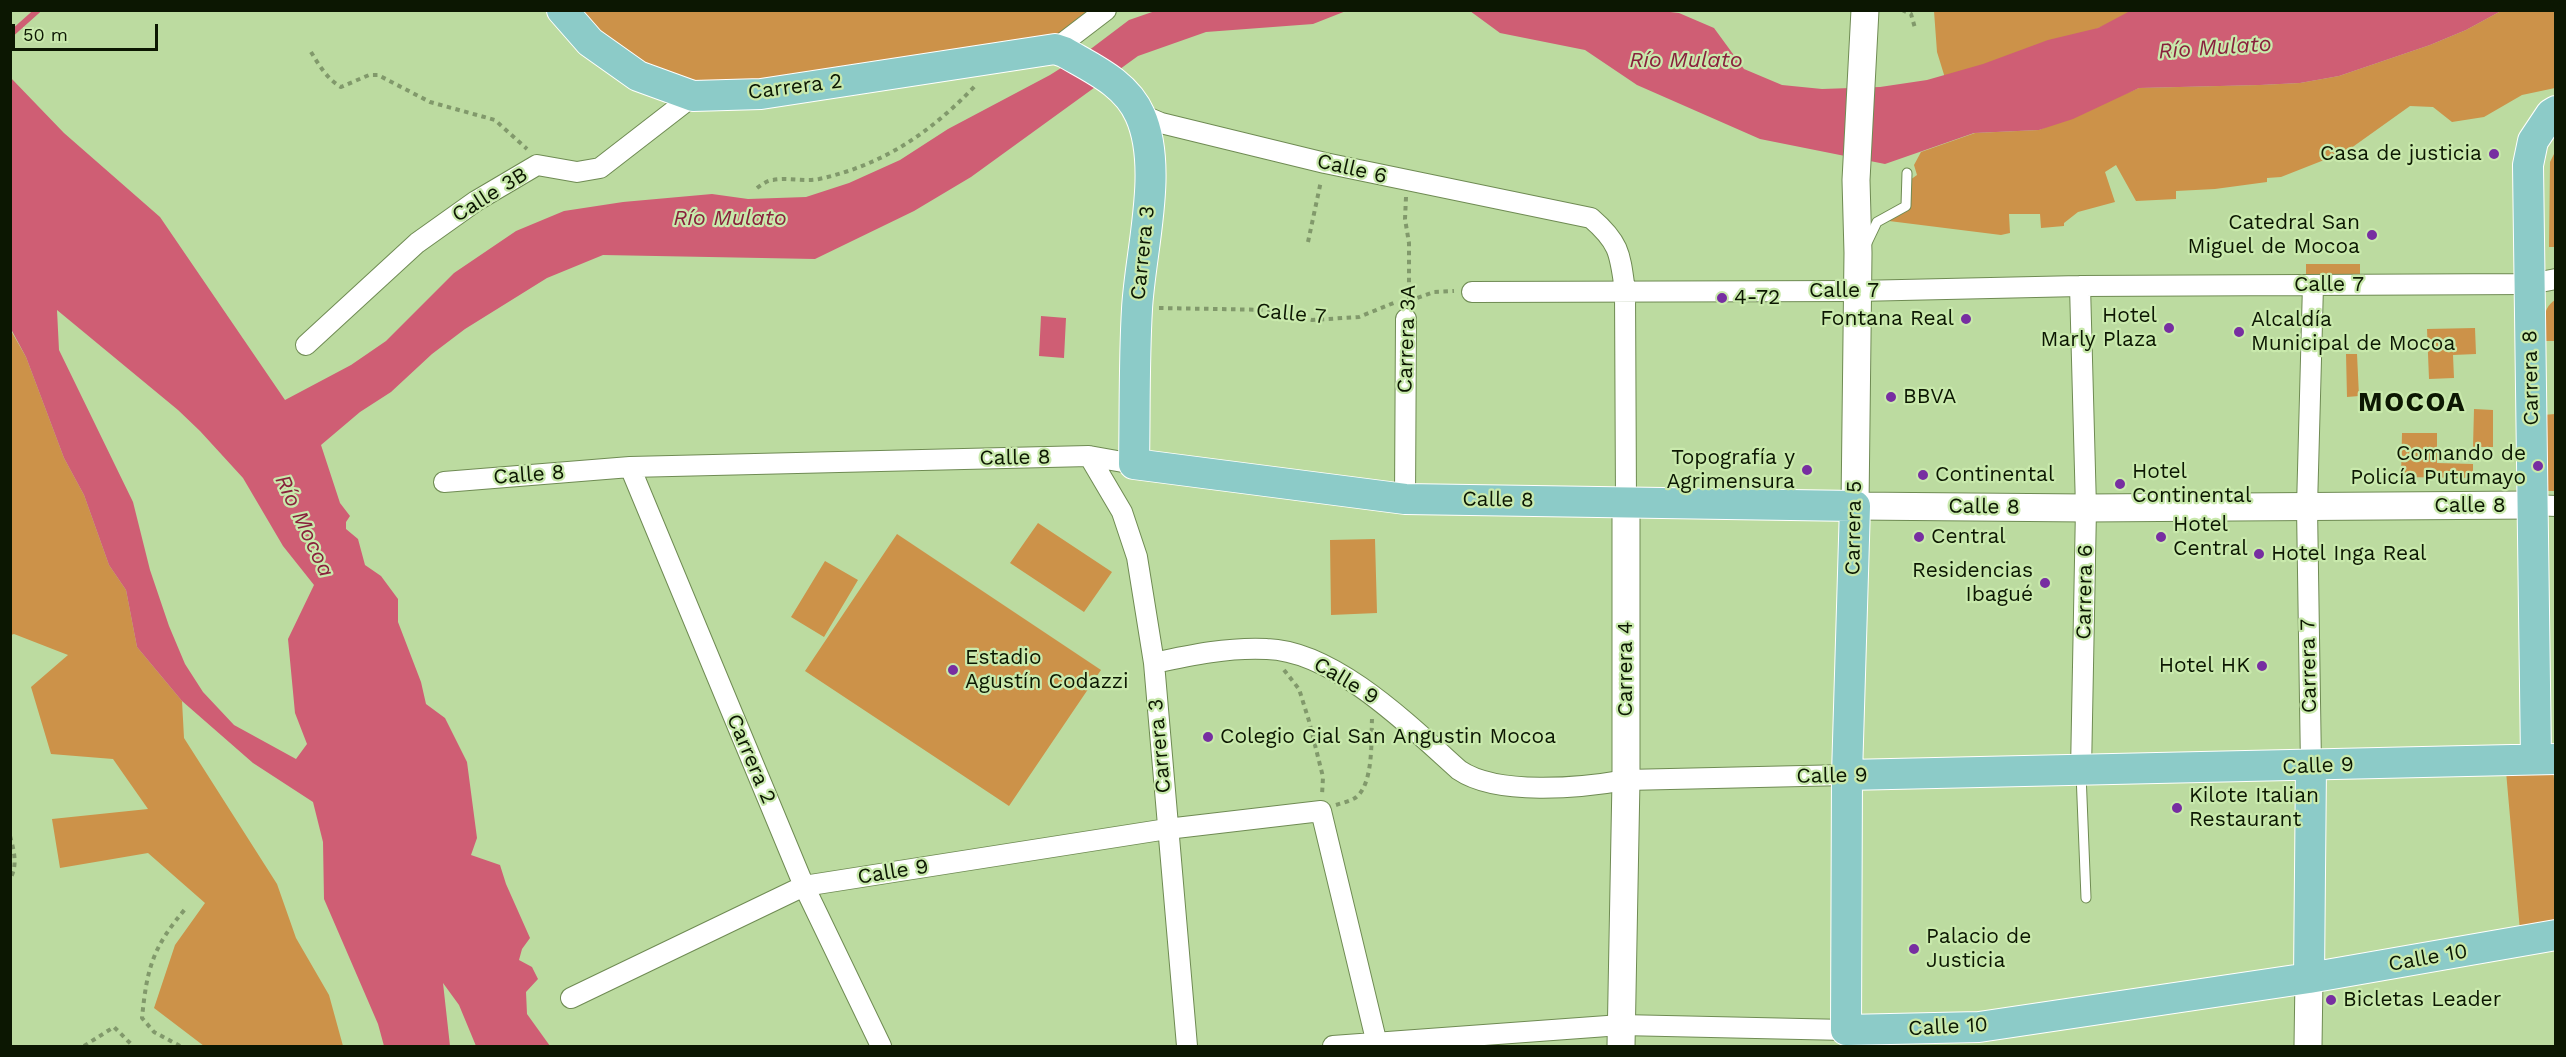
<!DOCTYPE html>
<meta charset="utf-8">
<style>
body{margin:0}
#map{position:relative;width:2566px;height:1057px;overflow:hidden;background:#bcdba0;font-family:"Work Sans",sans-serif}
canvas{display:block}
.frame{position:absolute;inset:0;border:12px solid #0c1702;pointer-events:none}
.scale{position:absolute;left:12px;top:24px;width:146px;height:27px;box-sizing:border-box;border:3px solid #0c1702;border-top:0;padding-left:8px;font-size:18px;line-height:21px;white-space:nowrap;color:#0c1702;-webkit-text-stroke:4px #c9e9ac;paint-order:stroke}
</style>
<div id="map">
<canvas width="2566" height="1057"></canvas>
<div class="frame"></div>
<div class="scale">50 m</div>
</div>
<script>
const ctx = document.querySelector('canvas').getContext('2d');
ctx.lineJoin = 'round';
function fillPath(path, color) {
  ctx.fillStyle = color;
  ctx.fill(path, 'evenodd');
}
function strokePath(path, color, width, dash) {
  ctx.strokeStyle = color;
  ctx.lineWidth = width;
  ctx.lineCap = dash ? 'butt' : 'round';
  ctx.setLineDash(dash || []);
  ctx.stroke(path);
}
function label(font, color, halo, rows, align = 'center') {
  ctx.font = font + ' "Work Sans",sans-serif';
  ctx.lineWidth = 4.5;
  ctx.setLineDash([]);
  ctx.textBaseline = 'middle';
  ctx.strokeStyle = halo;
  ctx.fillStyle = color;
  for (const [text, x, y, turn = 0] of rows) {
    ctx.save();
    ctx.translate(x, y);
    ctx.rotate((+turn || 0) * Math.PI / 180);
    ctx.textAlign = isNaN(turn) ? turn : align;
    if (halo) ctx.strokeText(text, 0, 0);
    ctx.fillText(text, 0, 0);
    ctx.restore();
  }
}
const green = new Path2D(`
 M2139,10L1950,94L1937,52L1934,11Z
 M562,11H1106L1055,49L693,96Z
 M2501,11H2555V88L2522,95L2484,117L2452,122L2433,107L2410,106L2347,151L2281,177L2267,178V182L2215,189L2176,191V199L2136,201L2116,165L2105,172L2115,202L2078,212L2064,223V226L2041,228L2040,214H2009L2010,233L2001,235L1881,220L1909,209L1910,180L1917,175L1914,165L1921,152L1975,133L2039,130L2139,88L2260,85L2300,83L2339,76L2430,45L2466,30Z
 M2555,152V247H2549L2550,162Z
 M2306,264H2360V276H2306Z
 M2555,300V341H2543C2544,326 2541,309 2555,300Z
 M2475,328L2476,354L2453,355L2454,378L2429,379L2427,329Z
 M10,329L26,357L64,458L84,495L109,565L126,590L137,647L182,701L184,738L277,884L296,938L329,995L343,1046H204L154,1008L175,945L205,903L148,853L60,868L52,819L148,809L113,759L51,754L31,687L68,655L14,634L11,635Z
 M2357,354L2359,396L2347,397L2346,354Z
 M2474,409L2493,410V447H2473Z
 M2555,414V491H2543V415Z
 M2402,433H2437V463L2473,464V478L2401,477Z
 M1038,523L1112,572L1084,612L1010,563Z
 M897,534L1101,670L1009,806L805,671Z
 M1375,539L1377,613L1331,615L1330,540Z
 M825,561L858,580L824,637L791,617Z
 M2552,759L2556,799L2555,935L2521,942L2505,760Z`);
const water = new Path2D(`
 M1653,10L1679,13L1714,28L1744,69L1782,85L1822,89L1880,87L1927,80L1983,64L2048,40L2098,28L2130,11H2501L2466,30L2430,45L2339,76L2300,83L2260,85L2139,88L2073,119L2039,130L1974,133L1885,164L1760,139L1637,85L1585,50L1500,33L1470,11Z
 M1155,11H1346L1313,24L1206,32L1138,56L971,177L914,211L815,259L603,255L547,278L465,329L432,354L391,392L360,412L321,445L340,503L350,516L346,522V529L358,539L365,565L381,576L398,599V622L421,682L426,704L445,718L467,762L477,838L471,855L500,865L506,884L530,938L522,949L519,960L532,967L538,979L526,992L527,1014L550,1046H476L459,1005L443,983L450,1046H384L378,1024L324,899L323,842L313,802L253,763L182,701L137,647L126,590L109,565L84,495L64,458L26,357L11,329L10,77L64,133L160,217L285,400L351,365L386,341L454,273L516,231L564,211L623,202L712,194L748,199L806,197L849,183L900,160L948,129L1050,75L1088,51L1129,20ZM57,310L178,410L200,431L243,478L283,546L314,585L288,639L295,713L307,744L296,759L234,725L203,692L185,664L169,626L150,570L133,502L59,350Z
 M1041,316L1066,318L1064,358L1039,356Z`);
const stream = new Path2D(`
 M10,35L38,10`);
const path = new Path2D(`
 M1902,10L1911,14L1915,28
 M311,52C319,65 327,79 341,87L369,75H378L430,102L495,120L527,149
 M757,188C761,185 768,180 773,180C788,177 804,182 819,179C883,165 930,133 975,86
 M1406,197L1405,219L1409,243V301
 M1308,242L1321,181
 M1409,301L1434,292L1454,291
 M1159,308L1274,310L1312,320L1359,317L1396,302
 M1284,670L1299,689L1309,721L1323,777L1322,795
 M1336,805C1342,803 1350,801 1355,798C1374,785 1371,739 1372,719
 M10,836C14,851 18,865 10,879
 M84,1046L114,1027L133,1046
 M180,1046L154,1032L142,1018C147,967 153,947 186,908`);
const lane = new Path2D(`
 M1866,245L1877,222L1906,206L1907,173
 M2081,773L2086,898`);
const street = new Path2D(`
 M1055,49L1106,10
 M1140,114L1161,123L1325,163L1591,218C1620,243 1620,254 1625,291L1626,502
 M2080,286L2086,508L2081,771
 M1472,292L1857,291L2080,286L2530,284L2556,279
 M306,345L417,243L476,201L537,165L577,172L600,168L693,96
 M1089,456L1122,512L1137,557L1154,663L1187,1046
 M630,467L804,886L881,1046
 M444,482L630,467L1089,456L1134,464
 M1405,499L1406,319
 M2533,505L2556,506
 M1154,663C1191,655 1229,647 1267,649C1335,651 1411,727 1459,770C1497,796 1581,788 1626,780L1847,775
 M2311,766L2307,507L2313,285
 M571,998L804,886L1167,829L1321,811L1377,1044
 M1333,1046L1621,1025L1846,1030`);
const secondary = new Path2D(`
 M1865,10L1856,180L1858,253L1855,506L2086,508L2533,505
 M1621,1046L1626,780V502
 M2308,1046L2309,978`);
const primary = new Path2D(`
 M562,10L590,42L638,76L693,96L761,94L1055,49L1064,52C1093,69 1126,83 1140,115C1164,168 1140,252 1137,309C1134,360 1135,412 1134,464L1405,499L1855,506L1847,775L1846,1030L1979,1027L2309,978L2556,935
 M2536,759L2528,165L2533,141L2551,114L2556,111
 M1847,775L2556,759
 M2309,978L2311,766`);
const markers = [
 [2494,154,6,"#772ea1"],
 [2372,235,6,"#772ea1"],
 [1722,298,6,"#772ea1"],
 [1966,319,6,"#772ea1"],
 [2169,328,6,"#772ea1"],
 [2239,332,6,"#772ea1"],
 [1891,397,6,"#772ea1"],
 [2538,466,6,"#772ea1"],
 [1807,470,6,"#772ea1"],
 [1923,475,6,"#772ea1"],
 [2120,484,6,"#772ea1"],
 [1919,537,6,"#772ea1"],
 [2161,537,6,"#772ea1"],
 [2259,554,6,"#772ea1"],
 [2045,583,6,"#772ea1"],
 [2262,666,6,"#772ea1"],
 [953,670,6,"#772ea1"],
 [1208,737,6,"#772ea1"],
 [2177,808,6,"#772ea1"],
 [1914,949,6,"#772ea1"],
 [2331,1000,6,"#772ea1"]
];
const streetNames = [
 ["Carrera 2",795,87,-7],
 ["Calle 6",1352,169,13],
 ["Calle 3B",490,195,-32],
 ["Carrera 3",1143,253,-84],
 ["Calle 7",2329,285],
 ["Calle 7",1844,291],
 ["Calle 7",1291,314,5],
 ["Carrera 3A",1407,339,-88],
 ["Carrera 8",2531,378,-91],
 ["Calle 8",1015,458,-1],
 ["Calle 8",529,475,-4],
 ["Calle 8",1498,500,1],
 ["Calle 8",2470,506],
 ["Calle 8",1984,507,1],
 ["Carrera 5",1854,528,-89],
 ["Carrera 6",2085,592,-89],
 ["Carrera 7",2309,666,-91],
 ["Carrera 4",1626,669,-90],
 ["Calle 9",1346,681,31],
 ["Carrera 3",1160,746,-95],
 ["Carrera 2",751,759,67],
 ["Calle 9",2318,766,-2],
 ["Calle 9",1832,776,-1],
 ["Calle 9",893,872,-9],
 ["Calle 10",2428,958,-10],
 ["Calle 10",1948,1027,-3]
];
const poiNames = [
 ["Casa de justicia",2482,154,"right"],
 ["Catedral San",2360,223,"right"],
 ["Miguel de Mocoa",2360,247,"right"],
 ["4-72",1734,298],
 ["Hotel",2157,316,"right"],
 ["Marly Plaza",2157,340,"right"],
 ["Fontana Real",1954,319,"right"],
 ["Alcaldía",2251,320],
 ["Municipal de Mocoa",2251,344],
 ["BBVA",1903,397],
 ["Comando de",2526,454,"right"],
 ["Policía Putumayo",2526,478,"right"],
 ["Topografía y",1795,458,"right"],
 ["Agrimensura",1795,482,"right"],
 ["Hotel",2132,472],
 ["Continental",2132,496],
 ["Continental",1935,475],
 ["Hotel",2173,525],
 ["Central",2173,549],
 ["Central",1931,537],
 ["Hotel Inga Real",2271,554],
 ["Residencias",2033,571,"right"],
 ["Ibagué",2033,595,"right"],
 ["Estadio",965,658],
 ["Agustín Codazzi",965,682],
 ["Hotel HK",2250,666,"right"],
 ["Colegio Cial San Angustin Mocoa",1220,737],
 ["Kilote Italian",2189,796],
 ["Restaurant",2189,820],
 ["Palacio de",1926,937],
 ["Justicia",1926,961],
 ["Bicletas Leader",2343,1000]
];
const waterNames = [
 ["Río Mulato",2215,48,-4],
 ["Río Mulato",1686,61],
 ["Río Mulato",730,219],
 ["Río Mocoa",304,526,65]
];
const districtNames = [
 ["MOCOA",2412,403]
];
fillPath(green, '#cc9249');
fillPath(water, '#cf5e74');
strokePath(stream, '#cf5e74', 6);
strokePath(lane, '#6f8b53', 11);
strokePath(street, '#6f8b53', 22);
strokePath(secondary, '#6f8b53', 29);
strokePath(primary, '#fff', 32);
strokePath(path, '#81996b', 4, [4.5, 4.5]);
strokePath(lane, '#fff', 9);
strokePath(street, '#fff', 20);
strokePath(secondary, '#fff', 27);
strokePath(primary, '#8ccbc8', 30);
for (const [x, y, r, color] of markers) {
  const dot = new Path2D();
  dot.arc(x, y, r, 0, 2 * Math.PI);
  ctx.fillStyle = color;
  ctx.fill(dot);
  strokePath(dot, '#c9e9ac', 2);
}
label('21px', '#0c1702', '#c9e9ac', streetNames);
label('21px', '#0c1702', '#c9e9ac', poiNames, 'left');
label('italic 22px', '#88213c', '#c9e9ac', waterNames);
ctx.letterSpacing = '1.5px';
label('bold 27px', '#0c1702', '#c9e9ac', districtNames);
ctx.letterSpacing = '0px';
</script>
